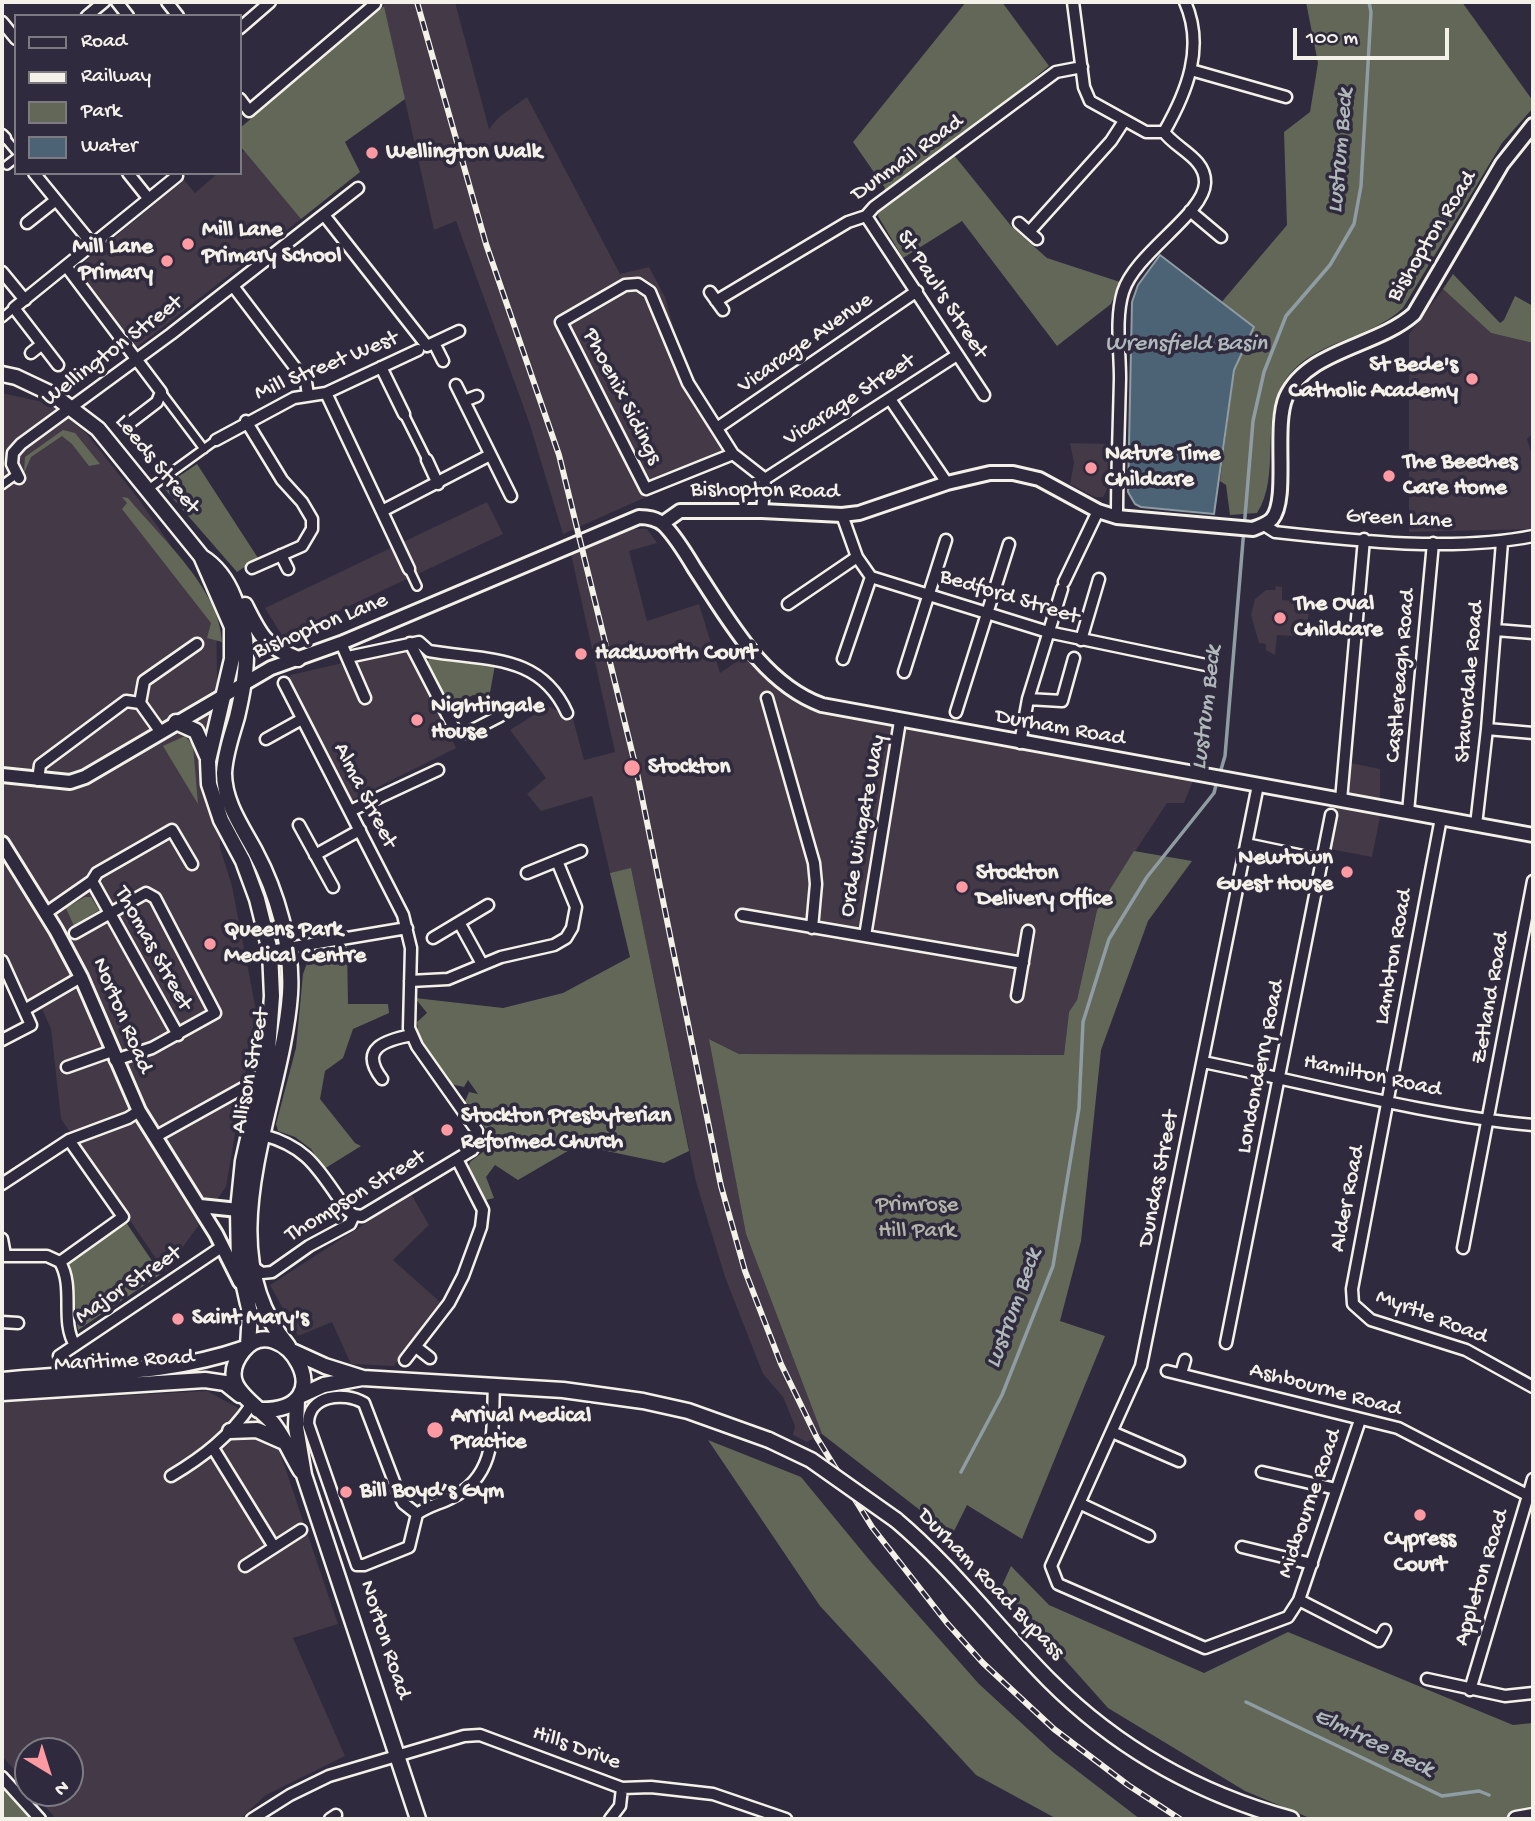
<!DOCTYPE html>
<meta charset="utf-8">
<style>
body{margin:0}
#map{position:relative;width:1535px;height:1821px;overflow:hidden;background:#2f2a3d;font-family:"Gochi Hand",sans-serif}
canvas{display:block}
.frame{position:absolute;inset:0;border:4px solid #f4f1e8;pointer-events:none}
.legend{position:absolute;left:14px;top:14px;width:228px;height:161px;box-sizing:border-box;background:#2f2a3d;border:2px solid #7e7a81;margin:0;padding:9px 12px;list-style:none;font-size:21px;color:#f4f1e8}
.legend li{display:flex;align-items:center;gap:14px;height:35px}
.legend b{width:35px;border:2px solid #7e7a81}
.north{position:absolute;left:14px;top:1737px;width:70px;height:70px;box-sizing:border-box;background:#2f2a3d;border:2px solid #7e7a81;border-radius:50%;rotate:142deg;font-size:19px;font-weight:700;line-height:28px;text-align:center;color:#f4f1e8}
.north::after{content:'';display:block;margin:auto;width:24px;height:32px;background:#ff9aa2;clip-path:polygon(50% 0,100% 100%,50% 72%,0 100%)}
.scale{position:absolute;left:1293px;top:28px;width:156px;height:32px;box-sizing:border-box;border:4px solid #f4f1e8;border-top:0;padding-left:9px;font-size:21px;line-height:24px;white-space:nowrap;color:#f4f1e8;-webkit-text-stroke:5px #2f2a3d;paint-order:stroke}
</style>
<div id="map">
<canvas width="1535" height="1821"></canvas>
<div class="frame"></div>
<ul class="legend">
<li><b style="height:9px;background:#2f2a3d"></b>Road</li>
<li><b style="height:9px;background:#f4f1e8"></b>Railway</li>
<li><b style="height:19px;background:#636758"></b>Park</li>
<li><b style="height:19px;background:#4b6375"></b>Water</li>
</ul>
<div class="north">N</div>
<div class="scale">100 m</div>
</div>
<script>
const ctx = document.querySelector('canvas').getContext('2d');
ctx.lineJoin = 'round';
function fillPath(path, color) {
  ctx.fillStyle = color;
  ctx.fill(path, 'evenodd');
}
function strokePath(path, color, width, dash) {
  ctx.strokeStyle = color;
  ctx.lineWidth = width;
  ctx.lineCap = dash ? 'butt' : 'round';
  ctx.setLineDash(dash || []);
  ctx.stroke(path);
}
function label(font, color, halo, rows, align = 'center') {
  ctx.font = font + ' "Gochi Hand",sans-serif';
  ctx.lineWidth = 7;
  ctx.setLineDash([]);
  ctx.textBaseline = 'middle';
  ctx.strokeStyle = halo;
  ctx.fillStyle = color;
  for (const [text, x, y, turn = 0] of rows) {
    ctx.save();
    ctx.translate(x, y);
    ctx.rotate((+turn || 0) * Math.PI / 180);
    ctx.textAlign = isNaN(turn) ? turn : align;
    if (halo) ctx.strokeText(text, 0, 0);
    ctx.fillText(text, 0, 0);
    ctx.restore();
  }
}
const built = new Path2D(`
 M383,2H455L489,129L499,117L527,97L620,274L649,267L665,297L683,361L734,458L563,534L529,422L456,221L434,230Z
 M244,151L301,219L137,347L76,269L184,180L195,193L218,173H240V155Z
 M1443,289L1491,333L1533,343V434L1527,439L1533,458V529L1409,532V334Z
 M2,393L52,404L87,434L140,501L216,611L220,848L232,886L256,1010L226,1187L165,1272L61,1119L51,1029L42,1009L32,1015L2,957Z
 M1070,443L1108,444L1107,490L1103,497H1095L1070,484L1074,463Z
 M487,502L503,534L283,637L265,608Z
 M632,529H647L657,543L629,551L647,621L699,604L720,673L755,649L803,697L1197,771L1184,803H1167L1097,909L1077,1000L1069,1012L1064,1055L739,1054L710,1039L746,1234L822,1434L807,1442L793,1435L795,1426L783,1397L763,1374L725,1277L696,1182L631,869L610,873L592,796L541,811L527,794L546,778L510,730L548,706L573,719L584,760L615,752L571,554Z
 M1276,586L1282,587V600L1310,602L1306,637L1277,635L1275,655L1266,650V644L1259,643L1251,615L1255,599L1266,590H1275Z
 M406,648L456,748L346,803L284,683L291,675Z
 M1341,761L1380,769V817L1372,857L1325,848L1336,809Z
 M411,1194L429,1225L393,1260L440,1302L394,1366L351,1364L332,1322L298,1336L270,1285Z
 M207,1391L271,1426L338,1624L293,1638L345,1756L266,1795L240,1819H56L34,1793H70V1751H28V1786L2,1756V1402Z`);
const green = new Path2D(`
 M966,2H1002L1049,66L949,149L1012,227L1047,258L1120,282L1111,304L1057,346L962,221L903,258L878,216L885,188L853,142Z
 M1306,2H1462L1533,101V108L1502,143L1403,308C1367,342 1309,340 1283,384C1260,423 1281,476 1257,513L1230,515L1226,485L1220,481L1234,370L1254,327L1220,304L1287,225L1284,132L1310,112L1318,63Z
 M384,6L405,99L345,142L360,172L301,219L240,146V128Z
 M1453,274L1500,323L1504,320L1515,296L1533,306V343L1491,333L1443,289Z
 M63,430L75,433L100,464L89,466L72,444L62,436L31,457L24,473L25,457Z
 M197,464L258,558L237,572L163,487Z
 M122,497L128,498C161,538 220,589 222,642L207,638L211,623L122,509L127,503Z
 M431,656L495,665L489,698L473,695L451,708L427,662Z
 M185,736L193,746L198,804L163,746Z
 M1134,851L1192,861L1148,921L1101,1050L1081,1241L1060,1321L1105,1336L1022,1539L967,1505L952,1535L822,1434L746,1234L709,1039L739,1054L1064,1055L1069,1012L1077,1000L1097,910Z
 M631,868L689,1151L664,1163L578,1145L518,1180L495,1165L486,1177L494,1198L486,1200L469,1166L470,1162L497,1141L464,1104L469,1092L478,1094L468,1080L464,1087L450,1084L419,1038L417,1022L427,1013L415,998L503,1008L563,993L630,957L610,873Z
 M85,897H91L99,910L74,926L66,908Z
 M347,946L348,1004H388L389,1013L353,1029L343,1058L325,1071L320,1099L355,1143L361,1146L324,1169L311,1149L295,1137L278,1131L276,1124L296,1048L303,974L311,952Z
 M123,1218L161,1274L78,1330C74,1306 75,1282 68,1258Z
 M708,1440L801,1477L871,1562L979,1684L1054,1753L1140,1819H1057L976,1775L820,1606Z
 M1011,1566L1049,1605L1204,1673L1288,1632L1513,1725L1533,1723V1819H1312L1245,1791L1108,1708L1001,1588Z
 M2,1784L33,1819H2Z`);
const water = new Path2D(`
 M1160,255L1254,327L1234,370L1214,514L1141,507L1135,504L1128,492L1132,302L1138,285Z`);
const stream = new Path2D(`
 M1220,773L1225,756L1253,421L1264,372L1286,316L1330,265L1354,224L1361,186L1371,12L1369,2
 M961,1472L1002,1395L1053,1266L1079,1108L1083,1022L1109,939L1147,877L1214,793L1217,781
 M1246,1702L1442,1796L1479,1791L1489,1795`);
const pedestrian = new Path2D(`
 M5,138L16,151
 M7,165L16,158
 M2,318L14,308
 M161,392L204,449
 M404,414L427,460
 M2,485L13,477
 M147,490L216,440
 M409,569L417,586`);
const minor = new Path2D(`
 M117,2L128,16
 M167,2L178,16
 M1073,2L1084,87L1090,101L1146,132H1164
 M87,16L104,2
 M2,22L16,39
 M240,28L270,2
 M1191,70L1286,97
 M240,99L249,111L375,4
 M1164,132C1187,92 1205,47 1185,2
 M2,135L5,138
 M34,173L92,244
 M128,173L148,198
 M1190,211L1221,237
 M324,215L427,346L459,331
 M866,216L984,395
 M27,223L56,200
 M1019,223L1037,239
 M1029,232L1111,141L1124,121
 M66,266L161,392L157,402L127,425
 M2,272L25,300
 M233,286L306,382L308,395
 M710,292L723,310
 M716,301L848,222L866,216L874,207L1056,72L1082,67
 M434,343L443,361
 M31,353L41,345
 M58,365L14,308L177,176
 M381,367L404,414
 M456,385L511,496
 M326,393L409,569
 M890,399L947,483
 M464,401L477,396
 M246,421L282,480L302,502L312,519V529L302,546L252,568
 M717,428L917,291
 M216,440L294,398L326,393L418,350
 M733,454L646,489L561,322L625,285L638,284L650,292L688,383L733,454L765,479L762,511
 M427,460L438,484
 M19,478L12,464L13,453L21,444L171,334L358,188
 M765,479L957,355
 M382,511L490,455
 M842,515L857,557L871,577L1048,632L1206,665
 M1117,517C1117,470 1119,424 1120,378C1120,351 1115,318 1123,292C1135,253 1204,214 1205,183C1206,158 1176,149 1164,132
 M1264,525L1275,532C1356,541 1454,552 1533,536
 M281,555L288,569
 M1064,582L1098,511
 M788,604L857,557
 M1496,630L1533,633
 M1081,640L1099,579
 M341,643L365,698
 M410,643L456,732L467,733L500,716
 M348,657L419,642L429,651C486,661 540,653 567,713
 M843,659L871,577
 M904,672L946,540
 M767,698L814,863L816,884L812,928
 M1028,699L1062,701L1074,658
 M140,703L160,731
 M956,712L1009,544
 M1487,729L1533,733
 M266,739L302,719
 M1020,743L1028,699L1062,589
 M38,780L40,765L126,701L140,703L144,681L197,644
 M1258,785L1141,1366L1051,1566L1058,1584L1205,1648L1288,1617L1299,1600L1360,1420
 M1341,800L1364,539
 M350,811L438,770
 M1408,812L1433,543
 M1441,818L1352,1289L1353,1304L1371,1320L1466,1350L1533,1387
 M299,825L333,887
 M1476,825L1487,729L1502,542
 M1246,844L1322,860
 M315,855L360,830
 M527,873L581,851
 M92,881L178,1035
 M46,913L92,881L97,873L172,830L192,864
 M742,915L1023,963
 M460,924L482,964
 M75,933L146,893L155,898L215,1013L152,1048L115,1060
 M865,936L900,721
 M433,938L488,905
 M270,951L407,928
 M2,961L31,1025L2,1040
 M410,981L448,979L501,957L554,945L566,938L572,928L576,907L557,861
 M1017,996L1028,931
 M26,1009L81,977
 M1203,1062C1313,1084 1422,1115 1533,1125
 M67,1067L112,1051
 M382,1079C358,1048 386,1040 412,1035
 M263,1135C311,1148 319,1172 347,1210L354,1215
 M155,1137L243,1088
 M2,1184L69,1140L128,1118L139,1111
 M2,1239L5,1255
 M1463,1248L1533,881
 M2,1256H47L60,1262
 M60,1262L123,1217L69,1140
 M60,1262C75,1288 60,1321 75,1345
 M252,1266L262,1273L272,1272L309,1246L350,1224L354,1215L362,1216L472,1150L477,1142V1131L417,1046L409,1028L411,948L403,915L284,683
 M2,1322L18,1323
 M1226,1343L1331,815
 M416,1347L430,1358
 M59,1356L220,1248
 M405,1360L449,1303L463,1276L481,1227L483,1210L457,1159
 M1167,1371L1398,1428L1533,1498
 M1181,1374L1185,1360
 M1112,1432L1179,1461
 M213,1448L274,1547
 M1262,1472L1336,1489
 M171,1476C203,1457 230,1436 251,1405
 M1081,1504L1149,1536
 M417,1514L403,1503L398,1492L364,1403C344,1391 308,1395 308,1424L357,1565H364L409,1547L417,1514C428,1506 439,1504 451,1498C498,1476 492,1429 494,1385
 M1242,1547L1312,1564
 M245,1566L301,1530
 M1299,1600L1379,1641L1385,1630
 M1427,1679L1505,1696L1533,1693
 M1470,1690L1533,1479
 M2,1777L40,1819
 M252,1819L290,1795L329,1776L464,1736L480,1735L622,1788L651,1787L713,1794L786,1819
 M330,1819L336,1815
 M610,1819L620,1806L622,1788`);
const tertiary = new Path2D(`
 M663,523L680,511H762L842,515L859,513L947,483L990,473H1013L1039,479L1098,511L1117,517L1253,529C1260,526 1267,524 1272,519C1289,499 1273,427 1286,397C1307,350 1377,347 1414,314L1502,164L1533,125
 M2,775L70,782L85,777L271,668L341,643L639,517C648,517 656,518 664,525C676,537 686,554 695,569C729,620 762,683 822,705L1533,835
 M2,843L56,930L81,977L139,1111L216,1234L240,1282
 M200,1206L248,1211`);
const primary = new Path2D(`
 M2,374L16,377L52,394L98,429L201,556L232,627V659L208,761L209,784L221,820L243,861L257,899L270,951L272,996L268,1050L243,1161L238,1210L239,1264L250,1313L248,1346
 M202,557C218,567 227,580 234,598C252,638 247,675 237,717C232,735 225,753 224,773C224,802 242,827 255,851C277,892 293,947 290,994C282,1108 204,1244 288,1346
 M245,605C261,637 264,645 298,659
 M176,722L196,731L207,756
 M292,1351L325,1366L363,1378L563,1390L643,1401L688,1411L769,1440
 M2,1380C87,1371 162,1377 245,1348
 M2,1393L205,1380L225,1383L240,1395
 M300,1396L324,1385L362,1378
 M297,1399L296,1427L304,1475L418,1819
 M258,1410C350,1413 280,1304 243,1351C217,1384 250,1399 270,1420C283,1434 291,1455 301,1471
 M230,1431L257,1430L282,1441
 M896,1520C953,1568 997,1628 1050,1681C1118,1749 1199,1794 1291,1819
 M1516,1819L1533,1816`);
const rail = new Path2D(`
 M417,2L486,244L559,455L636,768L721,1186L745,1271L781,1364L817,1438L872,1527L947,1623L983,1663L1054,1729L1128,1785L1180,1819`);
const primaryBridge = new Path2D(`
 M769,1440L811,1460L896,1520`);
const markers = [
 [372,153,7,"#ff9aa2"],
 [188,244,7,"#ff9aa2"],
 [167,261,7,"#ff9aa2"],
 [1472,379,7,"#ff9aa2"],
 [1091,468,7,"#ff9aa2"],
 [1389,476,7,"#ff9aa2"],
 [1280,618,7,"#ff9aa2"],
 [581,654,7,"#ff9aa2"],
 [417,720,7,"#ff9aa2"],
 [632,768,9,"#ff9aa2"],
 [1347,872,7,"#ff9aa2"],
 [962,887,7,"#ff9aa2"],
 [210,944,7,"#ff9aa2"],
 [447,1130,7,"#ff9aa2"],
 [178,1319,7,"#ff9aa2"],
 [435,1430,9,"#ff9aa2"],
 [346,1492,7,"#ff9aa2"],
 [1420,1515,7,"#ff9aa2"]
];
const poiNames = [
 ["Wellington Walk",386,153],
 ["Mill Lane",202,231],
 ["Primary School",202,257],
 ["Mill Lane",153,248,"right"],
 ["Primary",153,274,"right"],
 ["St Bede's",1458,366,"right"],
 ["Catholic Academy",1458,392,"right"],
 ["Nature Time",1105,455],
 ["Childcare",1105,481],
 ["The Beeches",1403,463],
 ["Care Home",1403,489],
 ["The Oval",1294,605],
 ["Childcare",1294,631],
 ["Hackworth Court",595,654],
 ["Nightingale",431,707],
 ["House",431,733],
 ["Stockton",648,768],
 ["Newtown",1333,859,"right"],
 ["Guest House",1333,885,"right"],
 ["Stockton",976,874],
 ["Delivery Office",976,900],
 ["Queens Park",224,931],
 ["Medical Centre",224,957],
 ["Stockton Presbyterian",461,1117],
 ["Reformed Church",461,1143],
 ["Saint Mary's",192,1319],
 ["Arrival Medical",451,1417],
 ["Practice",451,1443],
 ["Bill Boyd’s Gym",360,1492],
 ["Cypress",1420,1540,"center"],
 ["Court",1420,1566,"center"]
];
const streetNames = [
 ["Dunmail Road",908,159,-36],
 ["Bishopton Road",1433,237,-58],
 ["St Paul's Street",941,295,57],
 ["Vicarage Avenue",806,344,-35],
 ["Wellington Street",113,352,-37],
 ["Mill Street West",327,367,-22],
 ["Phoenix Sidings",621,397,63],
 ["Vicarage Street",850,401,-33],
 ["Leeds Street",156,465,51],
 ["Bishopton Road",765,492,1],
 ["Green Lane",1399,520,3],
 ["Bedford Street",1009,598,17],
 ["Bishopton Lane",321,627,-22],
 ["Castlereagh Road",1402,676,-85],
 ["Stavordale Road",1471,682,-85],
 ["Durham Road",1060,729,10],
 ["Alma Street",364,796,63],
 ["Orde Wingate Way",864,826,-80],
 ["Thomas Street",152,949,61],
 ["Lambton Road",1395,957,-80],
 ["Zetland Road",1492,998,-80],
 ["Norton Road",121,1016,67],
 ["Londonderry Road",1262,1067,-79],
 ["Allison Street",252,1071,-79],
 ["Hamilton Road",1372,1077,12],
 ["Dundas Street",1160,1179,-79],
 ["Thompson Street",356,1197,-31],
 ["Alder Road",1349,1199,-79],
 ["Major Street",129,1286,-34],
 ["Myrtle Road",1431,1318,21],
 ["Maritime Road",124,1362,-3],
 ["Ashbourne Road",1325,1391,15],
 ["Midbourne Road",1311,1504,-71],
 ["Appleton Road",1483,1578,-73],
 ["Durham Road Bypass",990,1585,46],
 ["Norton Road",384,1640,72],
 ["Hills Drive",576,1749,20]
];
const parkNames = [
 ["Primrose",917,1206],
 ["Hill Park",917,1232]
];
const waterNames = [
 ["Lustrum Beck",1342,151,-85],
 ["Wrensfield Basin",1186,345],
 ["Lustrum Beck",1208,708,-83],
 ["Lustrum Beck",1015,1309,-70],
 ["Elmtree Beck",1373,1744,26]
];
fillPath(built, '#433947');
fillPath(green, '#636758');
fillPath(water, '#4b6375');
strokePath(water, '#8f9ca3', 2);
strokePath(stream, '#8f9ca3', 3.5);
strokePath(pedestrian, '#f4f1e8', 12);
strokePath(minor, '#f4f1e8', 15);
strokePath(tertiary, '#f4f1e8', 18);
strokePath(primary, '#f4f1e8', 19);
strokePath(pedestrian, '#2f2a3d', 7);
strokePath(minor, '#2f2a3d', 10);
strokePath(tertiary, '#2f2a3d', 12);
strokePath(primary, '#2f2a3d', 14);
strokePath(rail, '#f4f1e8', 6);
strokePath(rail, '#2f2a3d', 3.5, [10]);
strokePath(primaryBridge, '#f4f1e8', 19, []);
strokePath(primaryBridge, '#2f2a3d', 14);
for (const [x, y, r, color] of markers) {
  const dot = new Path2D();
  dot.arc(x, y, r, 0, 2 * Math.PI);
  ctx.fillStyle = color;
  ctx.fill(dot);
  strokePath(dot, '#2f2a3d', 2.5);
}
label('bold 23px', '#f4f1e8', '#2f2a3d', poiNames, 'left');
label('23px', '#f4f1e8', '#2f2a3d', streetNames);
label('23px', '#b3b3a7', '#2f2a3d', parkNames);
label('italic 24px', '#b0b8ba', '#2f2a3d', waterNames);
</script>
